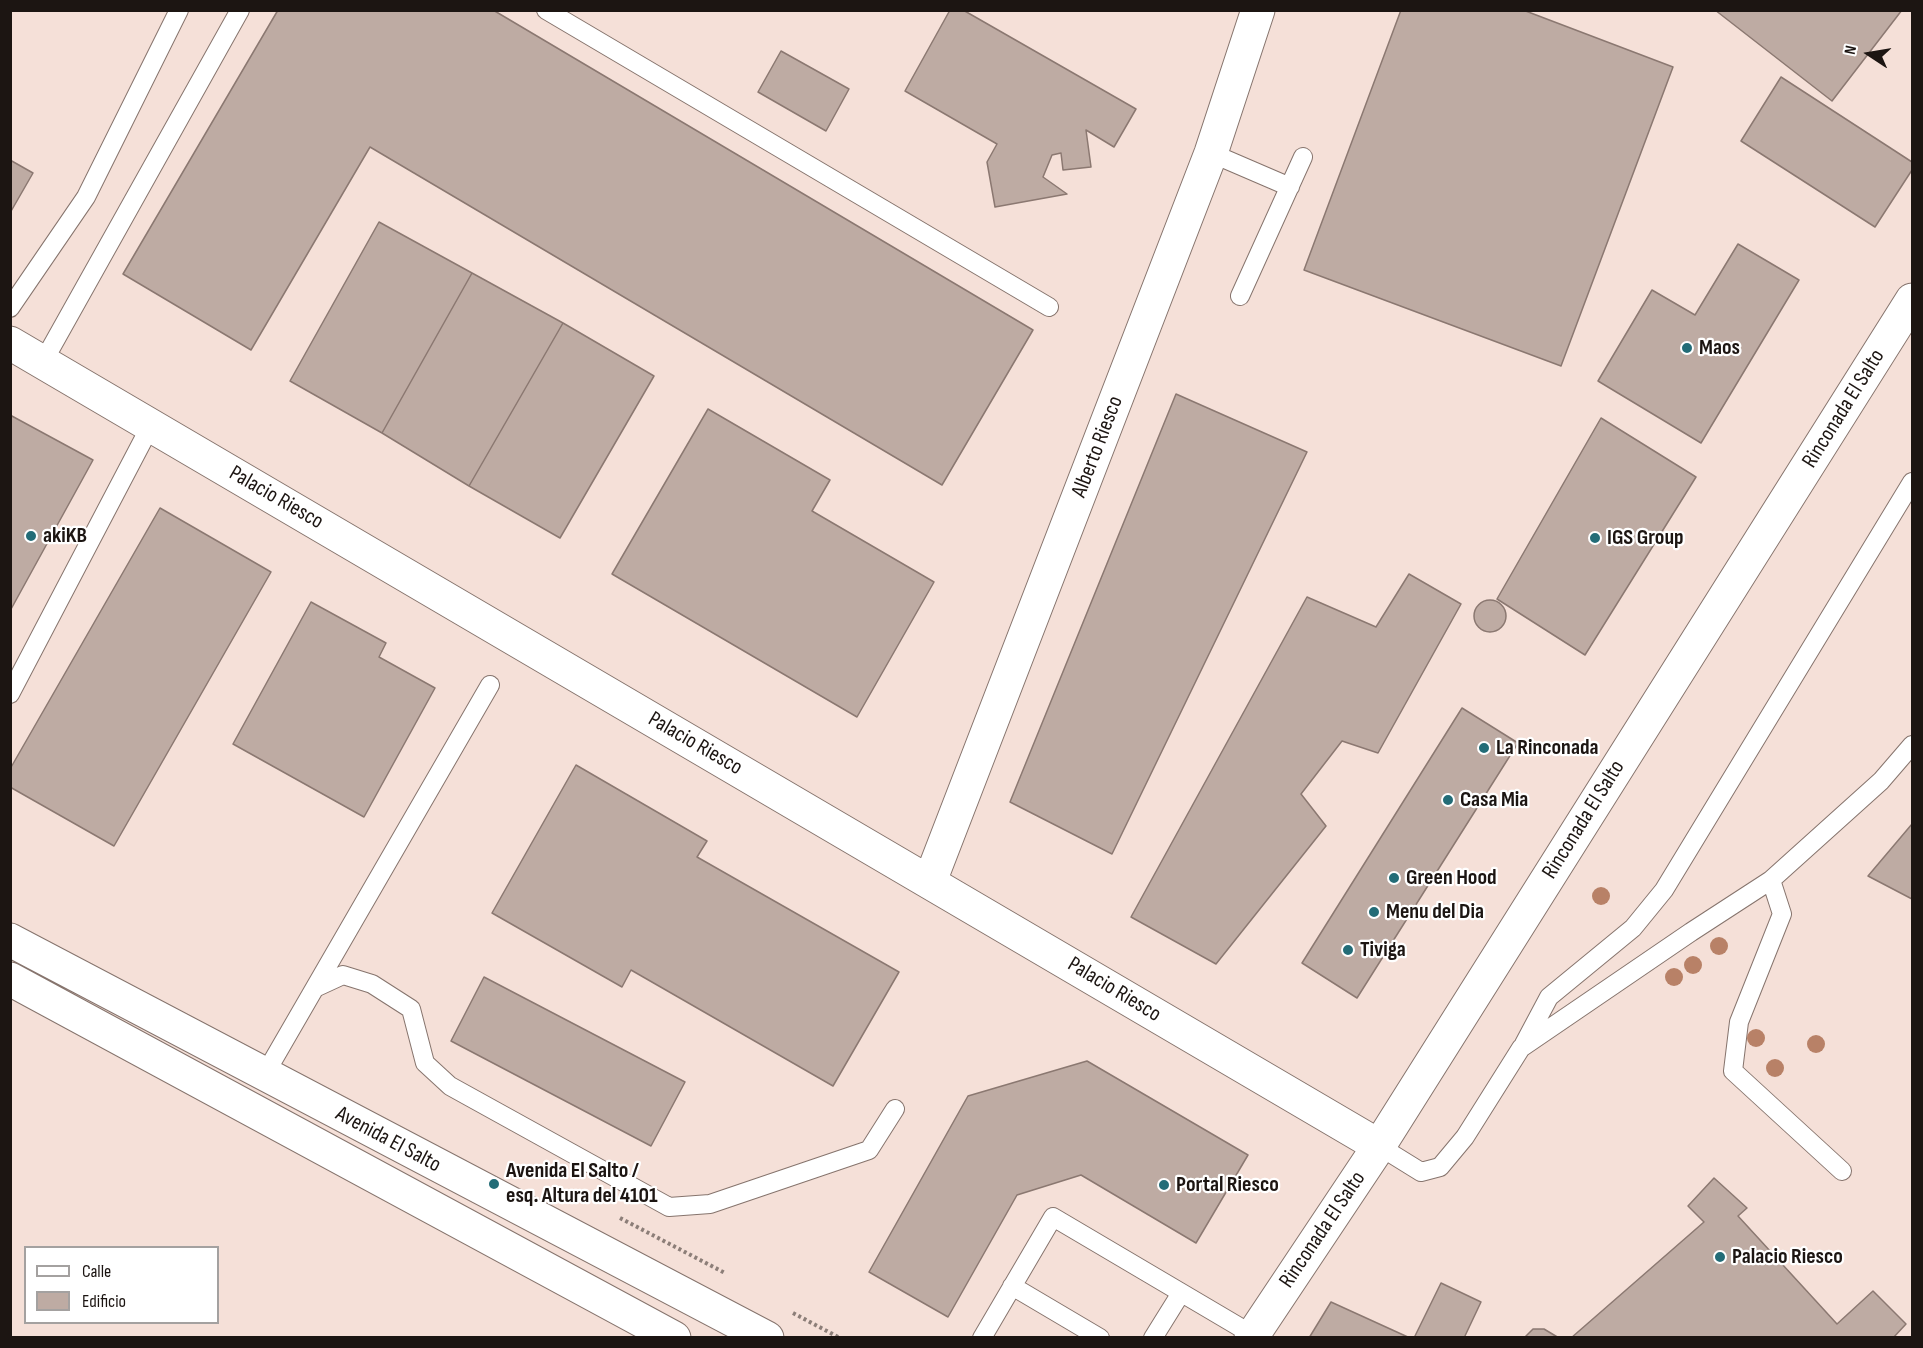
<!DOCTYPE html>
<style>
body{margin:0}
#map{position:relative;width:1923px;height:1348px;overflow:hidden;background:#f5e0d8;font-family:"Sofia Sans Condensed",sans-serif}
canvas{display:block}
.frame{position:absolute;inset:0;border:12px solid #1c1512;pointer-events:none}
.legend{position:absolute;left:24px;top:1246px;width:195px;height:78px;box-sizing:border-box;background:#fff;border:2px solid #a4a1a0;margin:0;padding:8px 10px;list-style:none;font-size:18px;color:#1c1512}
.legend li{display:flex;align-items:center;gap:12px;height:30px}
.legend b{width:30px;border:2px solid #a4a1a0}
.north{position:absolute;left:1839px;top:24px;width:60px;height:60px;-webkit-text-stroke:4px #fff;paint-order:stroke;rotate:282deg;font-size:16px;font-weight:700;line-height:24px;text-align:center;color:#1c1512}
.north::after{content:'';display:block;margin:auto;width:21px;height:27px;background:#1c1512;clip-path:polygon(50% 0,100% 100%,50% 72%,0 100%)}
</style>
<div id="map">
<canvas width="1923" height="1348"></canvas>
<div class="frame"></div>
<ul class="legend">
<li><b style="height:8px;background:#fff"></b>Calle</li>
<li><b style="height:16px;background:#beaba3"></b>Edificio</li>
</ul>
<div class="north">N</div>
</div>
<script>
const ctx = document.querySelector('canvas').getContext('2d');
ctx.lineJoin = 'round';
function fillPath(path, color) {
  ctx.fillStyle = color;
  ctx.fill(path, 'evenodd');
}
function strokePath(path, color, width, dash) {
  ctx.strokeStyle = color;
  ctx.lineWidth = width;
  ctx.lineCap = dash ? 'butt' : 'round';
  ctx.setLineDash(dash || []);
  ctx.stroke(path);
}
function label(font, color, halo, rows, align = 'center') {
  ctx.font = font + ' "Sofia Sans Condensed",sans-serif';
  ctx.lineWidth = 4.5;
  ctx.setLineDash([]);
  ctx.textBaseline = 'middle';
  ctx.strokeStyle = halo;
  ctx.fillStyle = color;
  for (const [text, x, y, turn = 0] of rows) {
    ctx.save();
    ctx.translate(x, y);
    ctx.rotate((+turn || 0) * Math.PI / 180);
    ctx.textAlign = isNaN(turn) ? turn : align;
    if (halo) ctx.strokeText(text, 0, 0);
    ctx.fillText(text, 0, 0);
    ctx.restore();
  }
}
const building = new Path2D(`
 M278,10H493L1033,330L942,485L370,147L251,350L123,274Z
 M950,10H963L1136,109L1114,147L1086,130L1091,167L1063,170L1061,153L1052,155L1043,177L1067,194L995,207L987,162L997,144L905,91Z
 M1401,10H1523L1673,67L1561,366L1304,270Z
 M1715,10H1902L1832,101Z
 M781,51L849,89L826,131L758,92Z
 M1781,77L1912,162V170L1875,227L1741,141Z
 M10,160L33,173L10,213Z
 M379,222L472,273L382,433L290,381Z
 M1738,244L1799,280L1701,443L1598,381L1652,290L1695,315Z
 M472,273L563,323L469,486L382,433Z
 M563,323L654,376L560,538L469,486Z
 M1176,394L1307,452L1112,854L1010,802Z
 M708,409L830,480L812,511L934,582L857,717L612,574Z
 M10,415L93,460L10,611Z
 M1601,418L1696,477L1585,655L1497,599Z
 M160,508L271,572L114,846L10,787V769Z
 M1409,574L1461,604L1378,753L1342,741L1301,794L1326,826L1216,964L1131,917L1307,597L1376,627Z
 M1474 616a16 16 0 1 1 32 0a16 16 0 1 1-32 0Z
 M311,602L386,643L379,657L435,688L364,817L233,744Z
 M1462,708L1518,743L1357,998L1302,963Z
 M576,765L707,841L697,857L899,972L833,1086L631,970L622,987L492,913Z
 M1912,824V899L1868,876Z
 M484,977L685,1082L651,1146L451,1041Z
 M1087,1061L1248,1155L1196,1243L1081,1175L1017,1195L948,1317L869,1272L968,1096Z
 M1714,1178L1747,1208L1738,1216L1837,1324L1873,1291L1906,1324L1893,1338H1571L1704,1222L1688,1206Z
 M1441,1283L1481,1302L1464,1338H1414Z
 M1331,1302L1410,1338H1309Z
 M1533,1329H1544L1559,1338H1524Z`);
const path = new Path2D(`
 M620,1218L725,1273
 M793,1313L840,1338`);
const service = new Path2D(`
 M546,10L1049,307
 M1211,153L1290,187
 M1240,296L1303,157
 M10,308L86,197L179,10
 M43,362L240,10
 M10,694L151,425
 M1771,880L1782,914L1739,1022L1733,1071L1842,1171
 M317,987L343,975L372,984L411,1009L425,1063L450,1086L669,1207L710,1204L869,1150L895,1109
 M1524,1044L1549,997L1633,928L1664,890L1912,482
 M265,1074L490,685
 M1379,1146L1421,1172L1440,1167L1465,1137L1521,1048L1691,932L1771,880L1881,781L1912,745
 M1012,1286L1100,1338
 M982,1338L1053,1217L1253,1335
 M1153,1338L1181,1293`);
const minor = new Path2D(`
 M10,343L1379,1146
 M930,881L1211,153L1258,10`);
const tertiary = new Path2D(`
 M1251,1338L1379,1146L1912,300`);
const secondary = new Path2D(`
 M10,940L767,1338
 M10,979L674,1338`);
const trees = [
 [1601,896],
 [1719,946],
 [1693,965],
 [1674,977],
 [1756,1038],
 [1816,1044],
 [1775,1068]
];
const markers = [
 [1687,348,6,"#236c77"],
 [31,536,6,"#236c77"],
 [1595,538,6,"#236c77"],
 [1484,748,6,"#236c77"],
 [1448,800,6,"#236c77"],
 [1394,878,6,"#236c77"],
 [1374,912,6,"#236c77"],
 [1348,950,6,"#236c77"],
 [494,1184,6,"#236c77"],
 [1164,1185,6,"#236c77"],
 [1720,1257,6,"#236c77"]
];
const poiNames = [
 ["Maos",1699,348],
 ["akiKB",43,536],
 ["IGS Group",1607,538],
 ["La Rinconada",1496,748],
 ["Casa Mia",1460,800],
 ["Green Hood",1406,878],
 ["Menu del Dia",1386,912],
 ["Tiviga",1360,950],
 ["Avenida El Salto /",506,1171],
 ["esq. Altura del 4101",506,1196],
 ["Portal Riesco",1176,1185],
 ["Palacio Riesco",1732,1257]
];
const streetNames = [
 ["Rinconada El Salto",1844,409,-58],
 ["Alberto Riesco",1098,447,-69],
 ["Palacio Riesco",276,498,30],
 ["Palacio Riesco",695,744,30],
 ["Rinconada El Salto",1584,820,-58],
 ["Palacio Riesco",1114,990,31],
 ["Avenida El Salto",388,1140,28],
 ["Rinconada El Salto",1323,1230,-56]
];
fillPath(building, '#beaba3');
strokePath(building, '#8b7871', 1.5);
strokePath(service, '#86746d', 20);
strokePath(minor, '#86746d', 35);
strokePath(tertiary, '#86746d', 35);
strokePath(secondary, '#86746d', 35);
strokePath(path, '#8c7e78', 4, [3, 3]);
strokePath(service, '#fff', 18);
strokePath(minor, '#fff', 33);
strokePath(tertiary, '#fff', 33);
strokePath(secondary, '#fff', 33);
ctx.fillStyle = '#b88167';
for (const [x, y] of trees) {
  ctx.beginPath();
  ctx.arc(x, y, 9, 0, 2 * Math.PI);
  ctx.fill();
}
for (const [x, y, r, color] of markers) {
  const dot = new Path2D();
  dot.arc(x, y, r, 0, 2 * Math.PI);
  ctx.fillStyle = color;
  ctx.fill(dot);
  strokePath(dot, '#fff', 2);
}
label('bold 22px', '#1c1512', '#fff', poiNames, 'left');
label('22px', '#1c1512', '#fff', streetNames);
</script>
